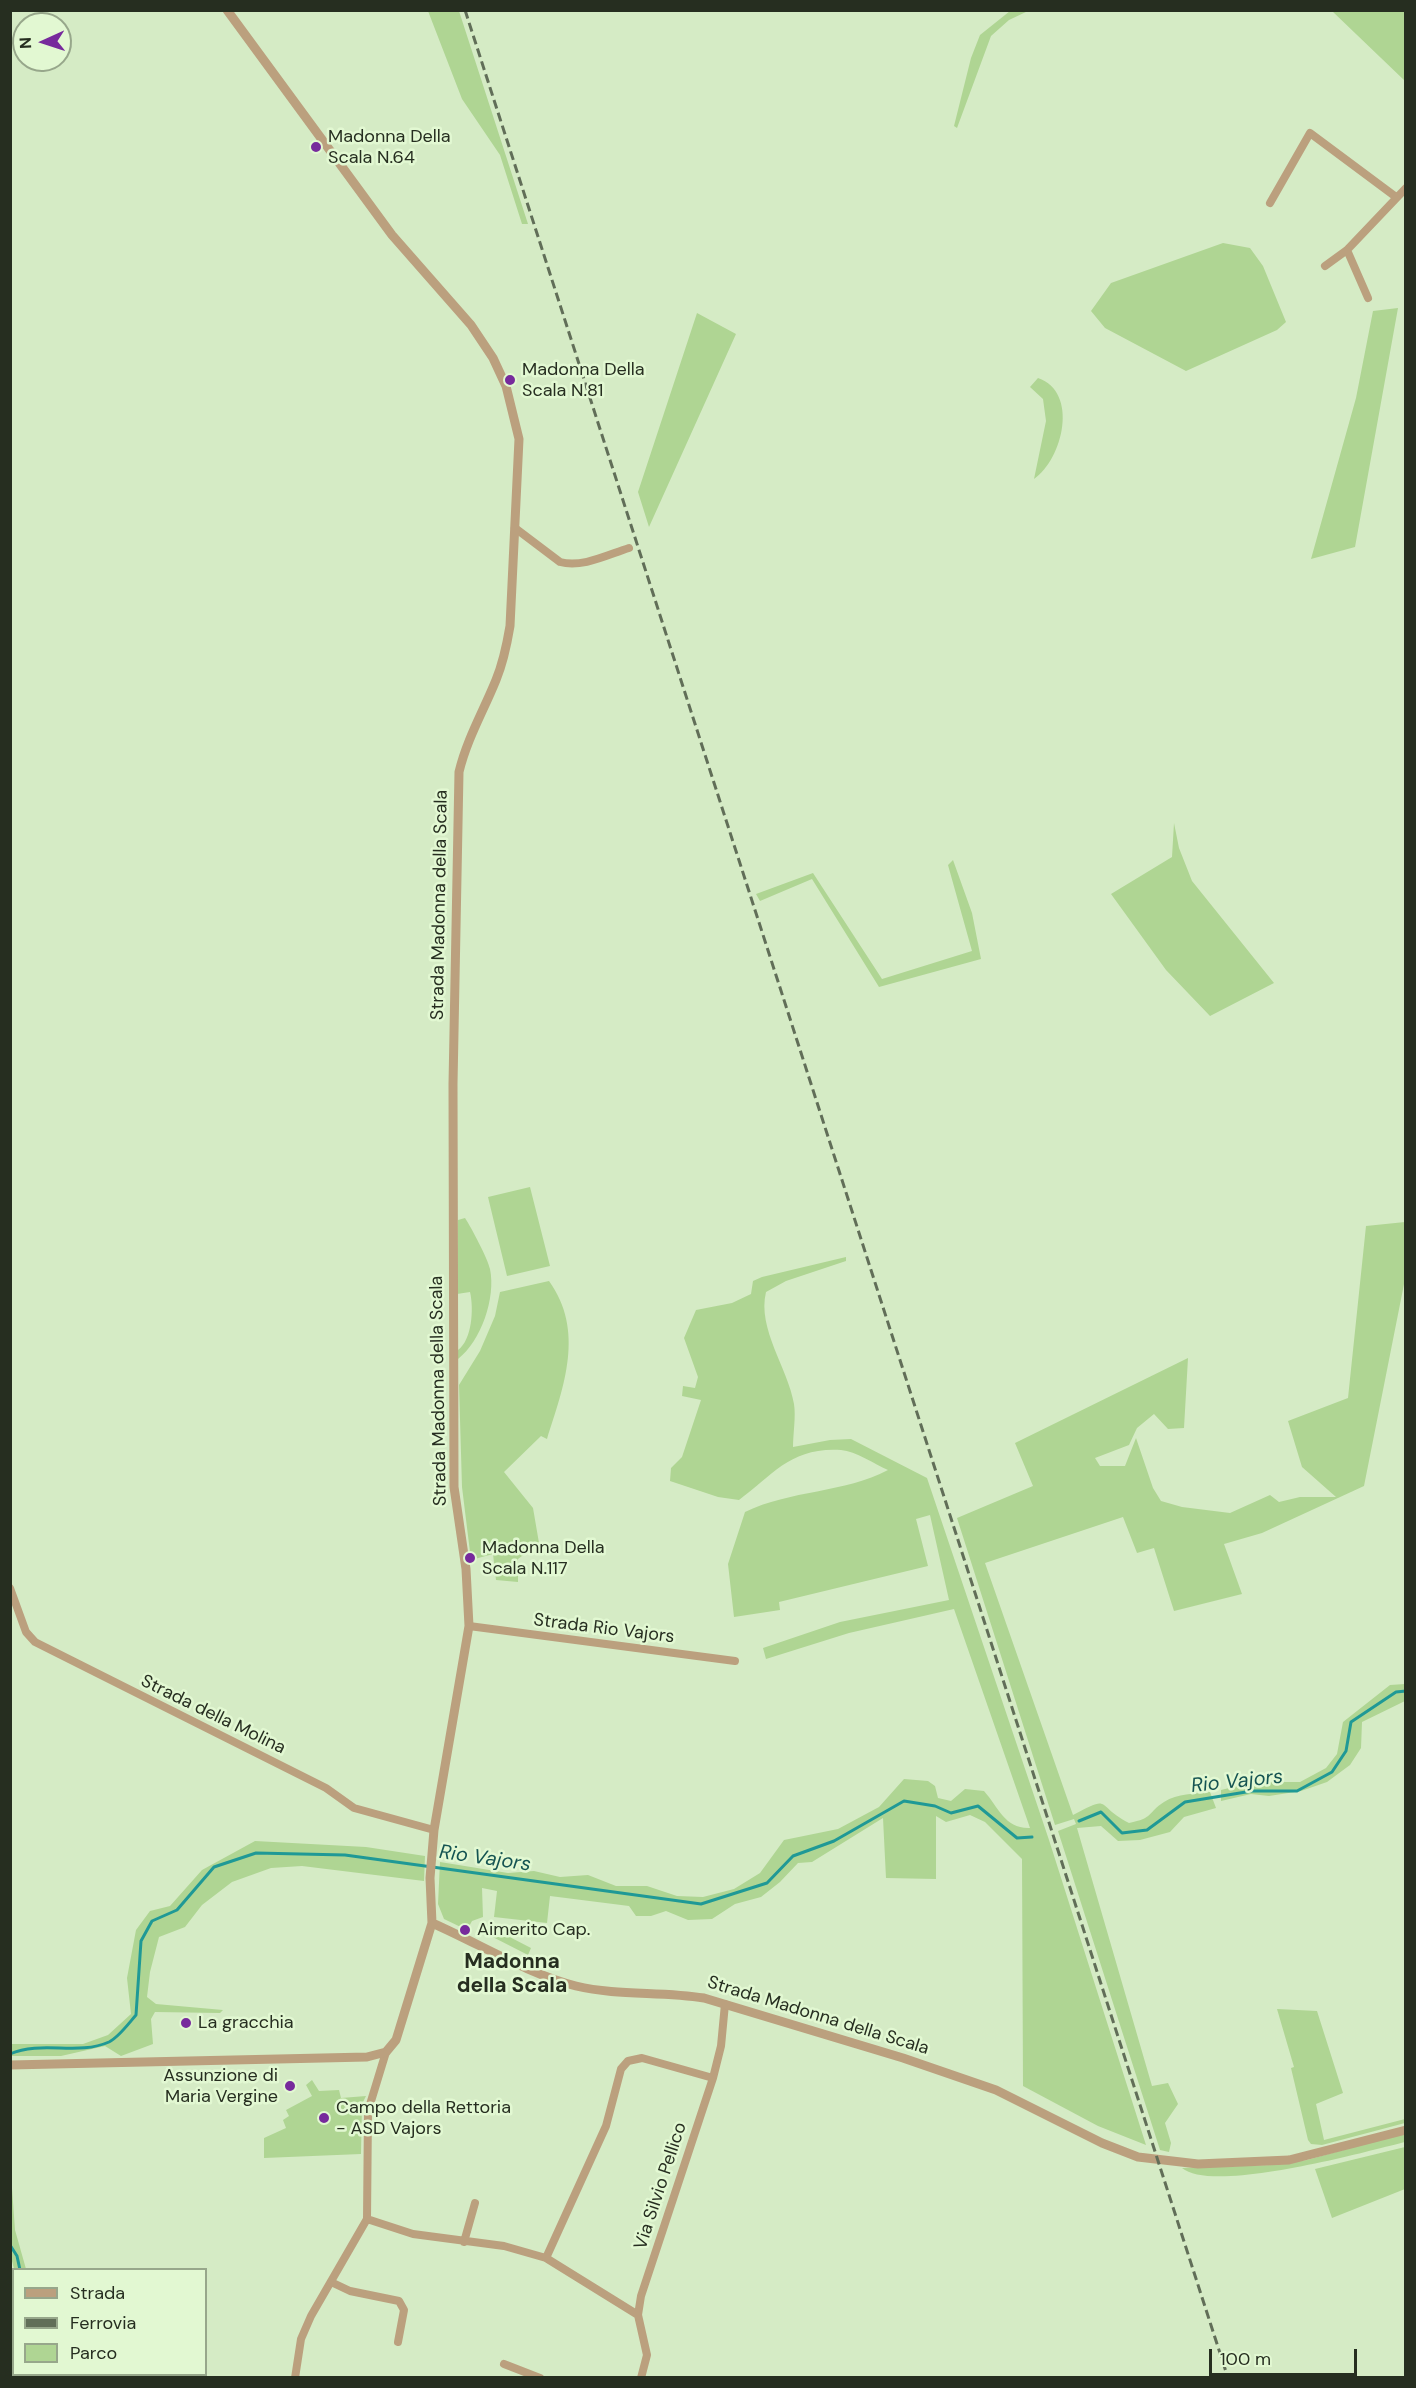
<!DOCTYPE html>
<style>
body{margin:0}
#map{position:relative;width:1416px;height:2388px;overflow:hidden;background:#d5ebc5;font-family:"DM Sans",sans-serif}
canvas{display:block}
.frame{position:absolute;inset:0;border:12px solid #262e20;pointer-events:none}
.legend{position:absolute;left:12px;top:2268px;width:195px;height:108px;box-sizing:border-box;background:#e2f8d2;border:2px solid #97a78b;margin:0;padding:8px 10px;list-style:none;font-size:18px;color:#262e20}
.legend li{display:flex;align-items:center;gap:12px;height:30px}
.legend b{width:30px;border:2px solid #97a78b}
.north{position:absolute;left:12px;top:12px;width:60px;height:60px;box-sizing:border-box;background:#e2f8d2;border:2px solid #97a78b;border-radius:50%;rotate:267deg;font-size:16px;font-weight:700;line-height:24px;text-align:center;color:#262e20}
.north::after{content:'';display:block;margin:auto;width:21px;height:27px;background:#772a9c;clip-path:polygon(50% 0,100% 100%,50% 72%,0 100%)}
.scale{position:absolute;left:1209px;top:2349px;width:148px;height:27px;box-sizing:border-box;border:3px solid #262e20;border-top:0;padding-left:8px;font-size:18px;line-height:21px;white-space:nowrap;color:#262e20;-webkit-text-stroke:4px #e2f8d2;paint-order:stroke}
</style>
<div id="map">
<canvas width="1416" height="2388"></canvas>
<div class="frame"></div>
<ul class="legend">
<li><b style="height:8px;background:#bba07e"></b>Strada</li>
<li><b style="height:8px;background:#616e58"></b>Ferrovia</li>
<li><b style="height:16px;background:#afd593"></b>Parco</li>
</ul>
<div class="north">N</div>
<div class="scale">100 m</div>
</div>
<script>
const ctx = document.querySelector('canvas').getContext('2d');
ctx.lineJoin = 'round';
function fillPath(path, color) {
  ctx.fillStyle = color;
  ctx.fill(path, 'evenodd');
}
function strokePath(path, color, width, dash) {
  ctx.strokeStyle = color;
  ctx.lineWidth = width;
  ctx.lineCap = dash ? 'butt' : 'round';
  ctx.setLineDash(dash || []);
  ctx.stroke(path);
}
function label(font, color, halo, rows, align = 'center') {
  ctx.font = font + ' "DM Sans",sans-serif';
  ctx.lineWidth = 5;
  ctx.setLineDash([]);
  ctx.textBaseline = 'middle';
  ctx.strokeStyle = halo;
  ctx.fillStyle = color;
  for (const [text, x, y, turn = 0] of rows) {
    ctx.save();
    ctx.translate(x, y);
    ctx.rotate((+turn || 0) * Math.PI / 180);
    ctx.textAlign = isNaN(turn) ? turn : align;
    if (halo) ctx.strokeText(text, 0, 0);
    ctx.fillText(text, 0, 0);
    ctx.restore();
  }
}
const green = new Path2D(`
 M428,11H459L528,224H522L500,155L462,99Z
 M1010,11H1028L1009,20L991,36L957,128L954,126L971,58L980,35Z
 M1332,11H1405V81Z
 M1223,243L1250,248L1263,266L1286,322L1277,330L1186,371L1105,328L1091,311L1111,283Z
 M1398,308L1355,547L1311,559L1356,398L1373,311Z
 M697,313L736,334L649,527L638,492Z
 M1038,378C1079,392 1063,459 1034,479L1046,421L1043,399L1030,387Z
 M1174,823L1179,848L1192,881L1274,983L1210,1016L1166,970L1111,894L1172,857Z
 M953,860L972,913L981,959L879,987L812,879L760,901L756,894L813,873L882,979L972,951L948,865Z
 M530,1187L550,1266L507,1276L488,1197Z
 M465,1218C471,1227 488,1259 490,1269C496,1298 481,1341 458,1359V1350C472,1340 474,1309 470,1292L457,1294L458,1220Z
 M1405,1222V1279L1364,1486L1262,1533L1224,1544L1242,1594L1174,1611L1154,1548L1137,1553L1123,1517L985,1563L1073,1815C1113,1794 1094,1805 1129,1823C1154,1818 1147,1813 1164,1802C1178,1793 1194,1794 1210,1792L1216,1808L1184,1817L1170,1832L1140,1840L1118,1841L1101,1826L1077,1828L1152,2086L1168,2083L1178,2104L1165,2123L1171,2143L1169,2152L1160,2150L1058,1831L1076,1824L1074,1819L1055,1825L957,1518L1033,1486L1015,1443L1188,1358L1184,1428L1168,1429L1154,1414L1137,1428L1129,1445L1095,1458L1100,1466H1125L1136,1438L1153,1488L1161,1501L1182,1507L1230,1513L1270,1495L1279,1502L1300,1497H1336L1302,1467L1288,1421L1348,1398L1366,1226Z
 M846,1257V1261L786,1281L766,1292C757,1329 788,1368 794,1404C796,1417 793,1433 793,1447L830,1440L851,1439L927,1478L1049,1840L1146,2145L1098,2126L1023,2086L1022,1859L985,1822L970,1815L946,1822L936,1816V1879L886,1878L883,1818L812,1862L798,1863L780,1882L761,1897L735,1904L712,1919L688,1920L666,1911L651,1916H636L629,1906L550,1896L547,1923L494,1917L497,1891L482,1888L483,1917L472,1921L467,1930L444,1919L438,1904L440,1862L508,1873L534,1871L560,1877L588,1875L616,1886H647L677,1896L703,1897L734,1889L760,1873L784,1840L838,1829L879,1807L904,1779L928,1781L935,1786L938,1798L951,1801L965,1789L984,1791C999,1808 1005,1829 1030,1828L954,1609L849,1633L766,1659L763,1648L840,1622L949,1600L930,1515L916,1519L928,1566L779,1602L780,1610L734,1617L728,1564L745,1512C790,1490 845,1493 888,1470C874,1464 856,1451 841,1450C791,1447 774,1474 739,1500L718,1497L670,1481L671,1468L682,1457L701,1400L682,1396L683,1386L695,1388L698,1377L684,1338L696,1310L732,1303L751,1294L753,1281L762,1277Z
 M549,1281C585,1331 564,1386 547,1439L541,1436L504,1472L533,1508L539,1543L518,1559V1582L496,1580L493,1554L471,1560L462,1487L459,1385L480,1351L495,1316L500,1292Z
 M1405,1684V1701L1362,1722L1361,1748L1350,1765L1327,1782L1301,1791L1269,1796L1251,1794L1221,1801V1790L1254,1782H1300L1326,1768L1337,1754L1343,1722L1390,1685Z
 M255,1841L366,1847L425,1856L424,1881L302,1866L271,1868L232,1882L202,1905L185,1927L159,1937L150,1972L147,1997L156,2004L223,2010L220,2013L155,2012L151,2019L153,2044L121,2056L105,2046L61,2056H11V2044H83L108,2035L131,2014L127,1978L136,1930L150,1911L170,1906L202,1870Z
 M481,1926L496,1934L498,1931L531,1948L528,1955L479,1930Z
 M1277,2009L1317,2011L1343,2093L1316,2104L1324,2140L1405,2119V2123L1322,2145L1311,2144L1308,2140L1291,2068L1294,2067Z
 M312,2080L319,2091L339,2090L341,2098L366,2096L362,2104L361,2154L264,2158V2138L286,2128L283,2120L289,2116L286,2110L312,2096L306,2085Z
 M1405,2133V2142C1364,2152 1213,2194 1182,2168L1272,2165L1307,2160Z
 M1405,2147V2189L1332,2218L1315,2169Z
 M11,2174L15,2230L26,2269H14L11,2257Z
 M13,2290L14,2374L18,2375V2377H11L10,2303Z`);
const stream = new Path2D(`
 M1079,1821L1101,1812L1122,1833L1147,1830L1185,1802L1252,1791H1297L1332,1772L1346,1751L1351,1722L1396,1692L1406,1691
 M10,2054C42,2040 77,2056 109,2042C119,2037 129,2023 136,2015L141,1941L152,1921L177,1910L214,1867L256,1853L345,1855L701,1904L767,1883L793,1856L834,1841L904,1801L935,1806L951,1813L978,1806L1017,1838L1032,1837
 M10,2224V2226
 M10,2245L17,2256L20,2270
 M15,2378V2374`);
const minor = new Path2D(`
 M1270,203L1310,133L1396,197
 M1347,250L1368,298
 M1325,266L1347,250L1406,188
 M515,528L560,562C582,568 607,555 629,548
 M10,1588L26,1632L35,1642L326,1788L354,1808L434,1830
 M469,1626L735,1661
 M367,2219L413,2234L504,2246L546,2258L638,2315
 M464,2242L475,2203
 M546,2258L606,2126L621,2069L628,2061L642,2058L713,2078
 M331,2282L350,2291L399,2301L404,2310L398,2342
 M504,2364L540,2378
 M295,2378L301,2339L311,2316L367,2219L368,2111L386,2052
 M641,2378L647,2355L638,2315L641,2296L713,2078L721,2046L725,2004`);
const tertiary = new Path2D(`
 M432,1923C478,1943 528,1974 576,1986C618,1996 661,1991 704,1998L903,2058L996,2090L1102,2143L1138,2157L1198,2164L1289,2160L1406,2130
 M10,2065L367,2057L386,2052L396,2040L432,1923L430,1878L434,1830L469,1626L466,1569L454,1487L453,1084L459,772C467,739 483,712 496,680C503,663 507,644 510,626L519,439L506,386L493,358L471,325L392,235L227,10`);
const rail = new Path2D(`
 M465,10L1228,2378`);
const markers = [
 [316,147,6,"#772a9c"],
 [510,380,6,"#772a9c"],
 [470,1558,6,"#772a9c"],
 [465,1930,6,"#772a9c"],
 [186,2023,6,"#772a9c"],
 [290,2086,6,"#772a9c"],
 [324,2118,6,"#772a9c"]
];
const poiNames = [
 ["Madonna Della",328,137],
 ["Scala N.64",328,158],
 ["Madonna Della",522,370],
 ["Scala N.81",522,391],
 ["Madonna Della",482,1548],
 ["Scala N.117",482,1569],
 ["Aimerito Cap.",477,1930],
 ["La gracchia",198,2023],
 ["Assunzione di",278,2076,"right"],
 ["Maria Vergine",278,2097,"right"],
 ["Campo della Rettoria",336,2108],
 ["- ASD Vajors",336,2129]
];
const streetNames = [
 ["Strada Madonna della Scala",440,905,-89],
 ["Strada Madonna della Scala",439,1391,-91],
 ["Strada Rio Vajors",604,1629,7],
 ["Strada della Molina",213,1715,26],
 ["Strada Madonna della Scala",818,2016,17],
 ["Via Silvio Pellico",661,2186,-72]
];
const waterNames = [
 ["Rio Vajors",1237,1782,-6],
 ["Rio Vajors",485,1859,8]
];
const quarterNames = [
 ["Madonna",512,1962],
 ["della Scala",512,1986]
];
fillPath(green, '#afd593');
strokePath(stream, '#1f9996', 3);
strokePath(minor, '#bba07e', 8);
strokePath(tertiary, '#bba07e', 9);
strokePath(rail, '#616e58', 3, [9, 4.5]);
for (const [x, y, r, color] of markers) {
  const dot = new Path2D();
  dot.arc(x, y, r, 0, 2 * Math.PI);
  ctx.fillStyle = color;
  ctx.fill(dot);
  strokePath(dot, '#e2f8d2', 2);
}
label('18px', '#262e20', '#e2f8d2', poiNames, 'left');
label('18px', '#262e20', '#e2f8d2', streetNames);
label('italic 20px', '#155452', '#e2f8d2', waterNames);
label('bold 21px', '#262e20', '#e2f8d2', quarterNames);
</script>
